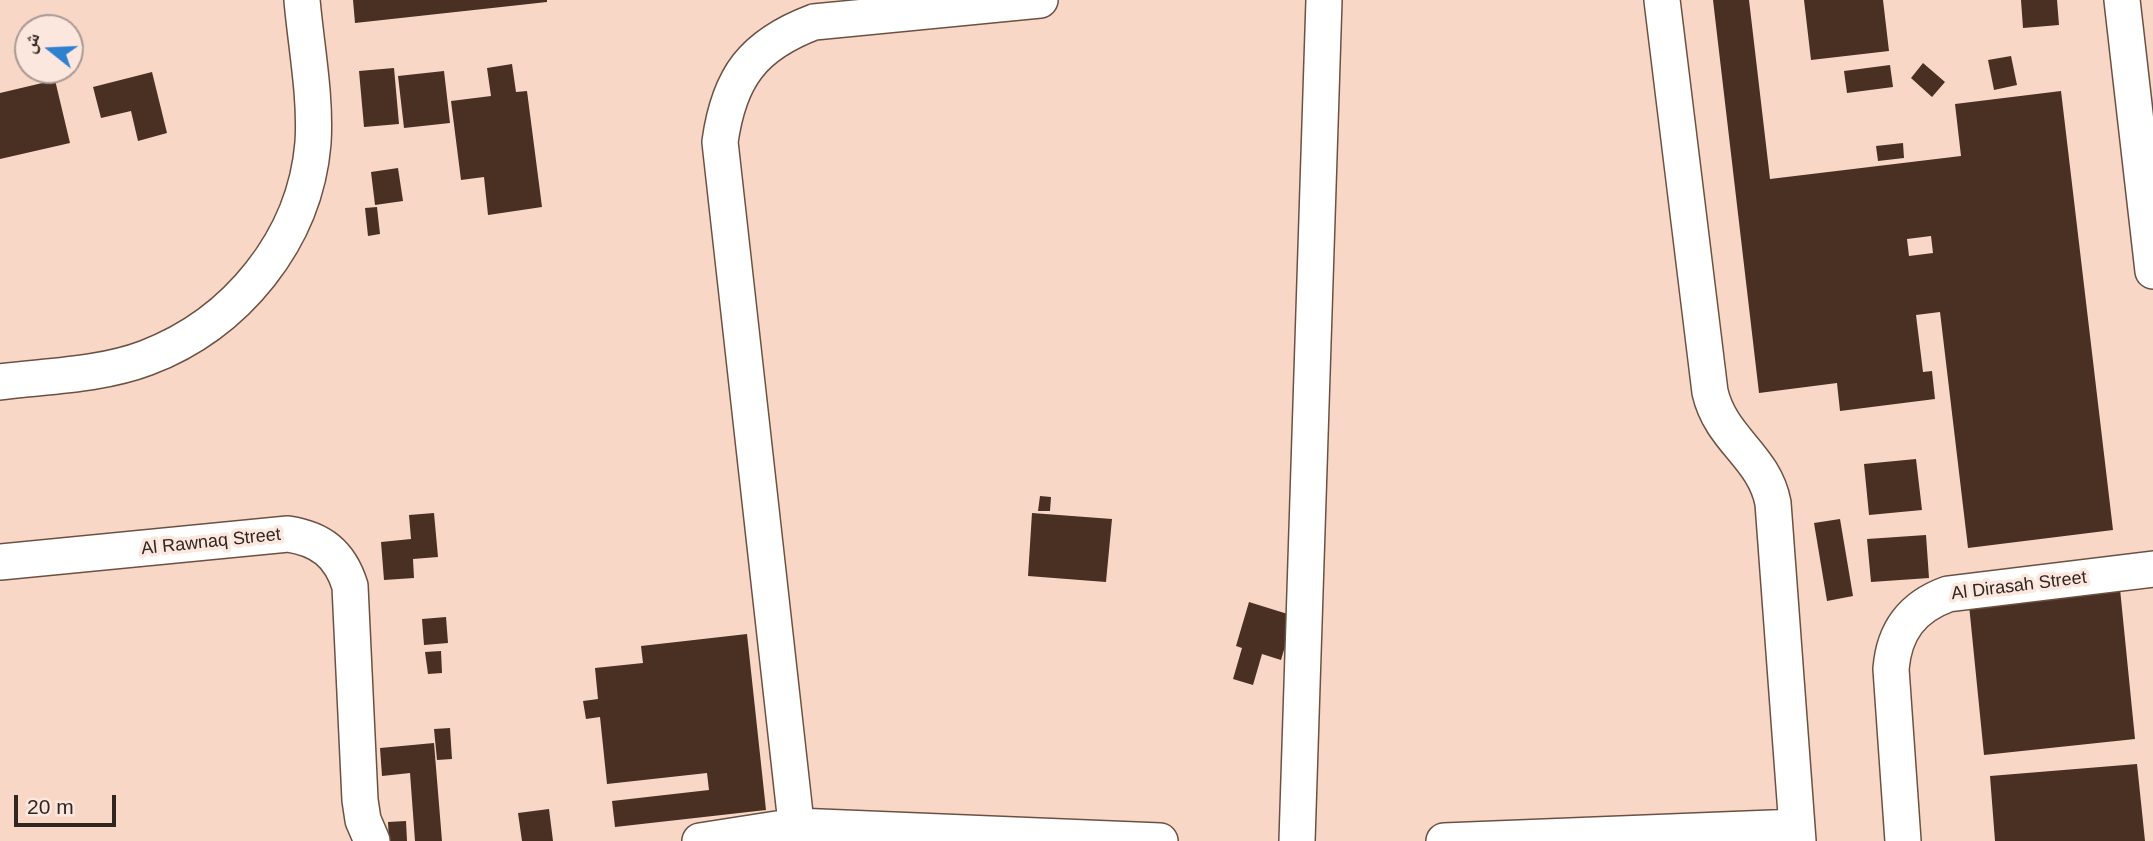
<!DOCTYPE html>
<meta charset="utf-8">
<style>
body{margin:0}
#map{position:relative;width:2153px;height:841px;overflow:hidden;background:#f8d7c7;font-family:Helvetica,"Noto Naskh Arabic",sans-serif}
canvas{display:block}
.north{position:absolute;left:14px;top:14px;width:70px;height:70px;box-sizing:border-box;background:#fbe7de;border:2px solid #aa9992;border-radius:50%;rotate:288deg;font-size:19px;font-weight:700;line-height:28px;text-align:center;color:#31251f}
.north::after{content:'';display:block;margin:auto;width:24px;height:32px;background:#3080d0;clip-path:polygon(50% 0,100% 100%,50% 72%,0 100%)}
.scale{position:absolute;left:14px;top:795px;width:102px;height:32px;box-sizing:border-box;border:4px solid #31251f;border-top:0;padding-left:9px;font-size:21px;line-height:24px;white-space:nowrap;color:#31251f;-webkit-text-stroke:5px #fbe7de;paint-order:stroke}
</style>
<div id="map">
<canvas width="2153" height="841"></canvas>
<div class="north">ش</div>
<div class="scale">20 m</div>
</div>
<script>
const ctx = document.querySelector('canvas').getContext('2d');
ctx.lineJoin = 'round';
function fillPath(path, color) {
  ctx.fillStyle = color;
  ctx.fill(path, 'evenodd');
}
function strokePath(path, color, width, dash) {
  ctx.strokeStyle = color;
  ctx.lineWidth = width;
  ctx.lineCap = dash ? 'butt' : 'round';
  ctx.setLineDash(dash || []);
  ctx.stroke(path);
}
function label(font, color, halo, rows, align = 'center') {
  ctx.font = font + ' Helvetica,sans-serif';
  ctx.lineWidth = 7;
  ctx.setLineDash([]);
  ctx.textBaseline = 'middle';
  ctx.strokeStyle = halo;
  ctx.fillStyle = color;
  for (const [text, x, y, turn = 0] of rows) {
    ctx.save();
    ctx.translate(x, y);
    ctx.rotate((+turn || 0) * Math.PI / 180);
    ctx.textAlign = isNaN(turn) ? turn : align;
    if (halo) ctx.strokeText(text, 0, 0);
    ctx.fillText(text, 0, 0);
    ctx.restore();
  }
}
const building = new Path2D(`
 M353,0H547V2L355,23Z
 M1713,0H1749L1770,179L1961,156L1955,104L2061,91L2113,530L1968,548L1940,312L1916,315L1923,372L1932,371L1935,399L1840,411L1837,383L1759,393ZM1931,236L1933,253L1909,256L1907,239Z
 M1804,0H1883L1889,51L1811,60Z
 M2021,0H2057L2059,25L2023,28Z
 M2011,56L2017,85L1994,90L1988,60Z
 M1923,63L1945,82L1932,97L1911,78Z
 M512,64L516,92L527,91L542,207L488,215L484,177L461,180L451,101L491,96L487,68Z
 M1890,65L1893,87L1847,93L1844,71Z
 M394,68L399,124L364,127L359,71Z
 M444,71L450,123L404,128L398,76Z
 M152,72L167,133L138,141L131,111L101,118L93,87Z
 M55,80L70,143L0,159V93Z
 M1903,143L1904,158L1878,161L1876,146Z
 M398,168L403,201L375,205L371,172Z
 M377,207L380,234L368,236L365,208Z
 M1916,459L1922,510L1869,515L1864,464Z
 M1040,496L1051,497L1050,511H1038Z
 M434,513L438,557L413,559L414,578L384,580L381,542L411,539L409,515Z
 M1032,513L1112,519L1106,582L1028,576Z
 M1840,519L1853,596L1827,601L1814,523Z
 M1926,535L1929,578L1871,582L1867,539Z
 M2120,589L2135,739L1984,755L1969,605Z
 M1249,602L1294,616L1281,660L1262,654L1253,685L1233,679L1242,648L1236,646Z
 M446,617L448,643L424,645L422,619Z
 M747,634L766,810L615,827L612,801L709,790L707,773L607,784L600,717L586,719L583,701L598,699L595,668L643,663L641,646Z
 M441,651L442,673L428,674L425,652Z
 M450,728L452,759L437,760L434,729Z
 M434,743L442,841H415L410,773L382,776L380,748Z
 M2137,764L2145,841H1995L1990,776Z
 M549,809L553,841H522L518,813Z
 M406,821L407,841H389L388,822Z`);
const minor = new Path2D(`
 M1662,0L1710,392C1721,440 1764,456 1773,503L1798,841
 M2122,0L2153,271
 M0,382C48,376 101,375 146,358C236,324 305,240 313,143C316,96 306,46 302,0
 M0,562L288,534C321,539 340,554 350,586L360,800L363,820L372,841
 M700,841L796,826L1160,841
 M798,841L720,142C729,77 753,45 814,22L1040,0
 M1297,841L1324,0
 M1444,841L1797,827
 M1903,841L1891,669C1894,631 1912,607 1948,594L2153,569`);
const streetNames = [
 ["Al Rawnaq Street",211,542,-6],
 ["Al Dirasah Street",2019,586,-7]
];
fillPath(building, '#493023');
strokePath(minor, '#6c5143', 38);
strokePath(minor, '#fff', 35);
label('18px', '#31251f', '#fbe7de', streetNames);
</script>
